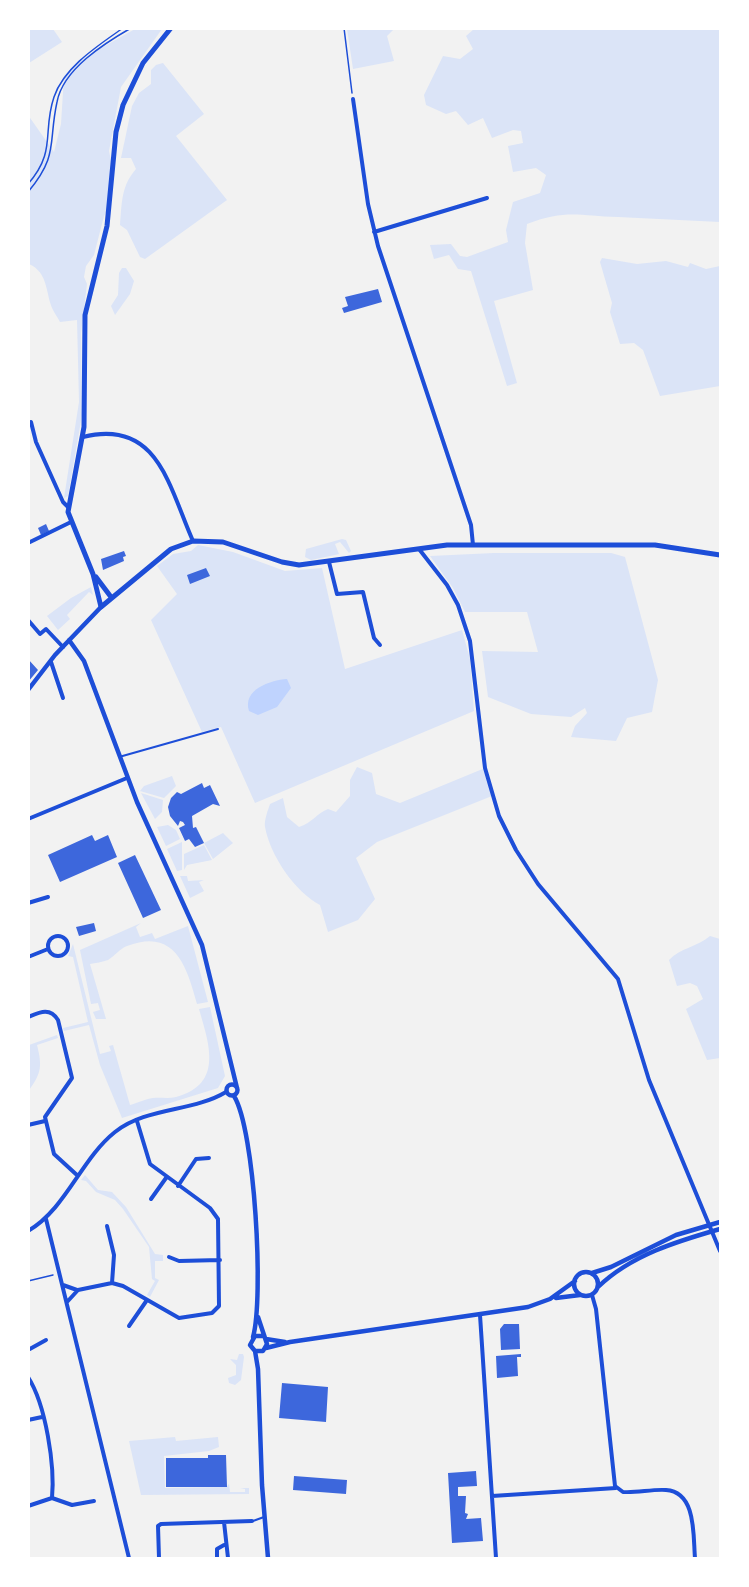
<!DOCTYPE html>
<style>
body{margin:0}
#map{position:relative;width:749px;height:1587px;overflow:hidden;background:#f2f2f2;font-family:"Noto Sans",sans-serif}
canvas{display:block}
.frame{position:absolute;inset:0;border:30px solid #fff;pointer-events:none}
</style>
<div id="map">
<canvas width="749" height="1587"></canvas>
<div class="frame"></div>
</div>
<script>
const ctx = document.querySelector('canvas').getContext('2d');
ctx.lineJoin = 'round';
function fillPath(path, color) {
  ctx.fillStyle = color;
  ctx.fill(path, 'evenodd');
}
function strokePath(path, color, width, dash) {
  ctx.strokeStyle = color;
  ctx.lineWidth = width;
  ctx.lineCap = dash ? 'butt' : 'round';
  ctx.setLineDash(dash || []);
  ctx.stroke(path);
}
const green = new Path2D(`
 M29,28L53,29L62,42L29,63Z
 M135,29H162L121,87L109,151L112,165L110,205L104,216L94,255L86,266L84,277L87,284L81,333L82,415L68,496L64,498L79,402L77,320L60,322C58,318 55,314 53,310C45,293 49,273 29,264L28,115L54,152L61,124L64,76L78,61Z
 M347,29H394L387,36L394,61L353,69Z
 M474,29H720V222C686,220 652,219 618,217C579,216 566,209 527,224L525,243L533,290L494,301L517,383L507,386L471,271L458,269L449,255L434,259L430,245L451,244L460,256L467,257L508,242L506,230L513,202L540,193L546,175L536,168L513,172L508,146L523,143L521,131L513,130L492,138L483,118L468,125L456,111L446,114L426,105L424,95L443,56L460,59L473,49L466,36Z
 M163,63L204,114L176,136L227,200L145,259L140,257L127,230L120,225C122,203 121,186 136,169L131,158H121L132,106L139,93L151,84V70L156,65Z
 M602,258L637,264L666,261L688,267L690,263L706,269L720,266V386L660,396L643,350L634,343L620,344L610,312L612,303L600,262Z
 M122,268H126L134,281L130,294L115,315L111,306L118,295L119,273Z
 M342,539L346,540L351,551L349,553L340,542L335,544L339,554L335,555L311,560L305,557L306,549Z
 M198,545L233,552L285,571L322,568L345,669L462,630L470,659L474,711L255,803L221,727L202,732L151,620L177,594L157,566L173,554L191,551Z
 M494,553H611L625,557L658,680L652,712L627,718L616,741L571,737L575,726L587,713L585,708L571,717L531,714L488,697L482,651L538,652L527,612H465L453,588L430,556Z
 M91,587L93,595L89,592L67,615L70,619L58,630L47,616L71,598Z
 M357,767L372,773L376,794L400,803L485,768L492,796L377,842L356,858L375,899L358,920L328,932L320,905C295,892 270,855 265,827C264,820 268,810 270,804L283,798L287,817L299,827C312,823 316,814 328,809L336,812L350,796V780Z
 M172,776L176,786L164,798L140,791L144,786Z
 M141,793L163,800L162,812L155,819Z
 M168,825L176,830L180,839L166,846L157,827Z
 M223,833L233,843L213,859L204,843Z
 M182,842V870L177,871L167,849Z
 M204,845L212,860L187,865L184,870V854Z
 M187,876L188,881L204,880L199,882L204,891L190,898L180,876Z
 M141,923L136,927L140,937L152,933L155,939L188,926L208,1002L197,1004C187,968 176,927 127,946C119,949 115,956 108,960C103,962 95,963 90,964L106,1019H96L93,1012L100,1010L98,1003L91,1004L80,950Z
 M710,936L720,939V1058L707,1060L686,1009L703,999L697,986L690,983L677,986L669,960C680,948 697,947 710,936Z
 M73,944L100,1054L111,1051L109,1046L113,1045L130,1105C137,1103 145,1099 153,1098C160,1097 168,1099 176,1097C224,1084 209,1044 199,1009L210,1007L225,1076L218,1088L122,1118L100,1065L89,1025L64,1031L63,1028L88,1022L73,957L68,956Z
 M57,1035L58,1038L37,1045C42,1065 42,1073 29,1090V1045Z
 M85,1175L98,1190L112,1192L126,1207L155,1254L163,1255V1261H155V1278L159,1280L150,1297L147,1295L155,1281L152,1279L149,1247L123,1209L115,1200L96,1192L86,1181L81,1180Z
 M239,1354H243L244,1357L241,1380L235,1385L229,1383L228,1378L236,1375V1365L230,1359L237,1360Z
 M175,1437L176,1441L218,1437L219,1447L209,1451L164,1456L165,1488L226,1487L229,1484L230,1492H245V1489L240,1488H249V1494L141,1495L129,1441Z`);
const water = new Path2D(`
 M287,679L291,688L277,707L258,715L249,711C242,690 270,680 287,679Z`);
const building = new Path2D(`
 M378,289L382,302L344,313L342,308L348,306L345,297Z
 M46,524L49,531L41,535L38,528Z
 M124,551L126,556L123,557L124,561L103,570L101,559Z
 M206,568L210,576L190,584L187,575Z
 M28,659L38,670L28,682Z
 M202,783L204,788L210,785L220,806L213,804L192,816L193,828L196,827L204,843L195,847L189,839L185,841L179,828L185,825L183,822L180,821L178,826L170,816L168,807L171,798L177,792L181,794Z
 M92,835L95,841L108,835L117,857L60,882L48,855Z
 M135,855L161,910L143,918L118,863Z
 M94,923L96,931L79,936L76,927Z
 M504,1324H519L520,1349L501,1350L500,1329Z
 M521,1354V1357H517L518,1376L497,1378L496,1356Z
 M282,1383L328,1387L326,1422L279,1418Z
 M208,1455H226L227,1487H166V1458H208Z
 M476,1471L477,1486L458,1487V1496H466L465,1513L468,1514L466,1519L481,1518L483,1541L452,1543L448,1473Z
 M294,1476L347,1480L346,1494L293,1490Z`);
const path = new Path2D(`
 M344,28L352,93
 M28,184C57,151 42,132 54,97C64,67 99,45 123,28
 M28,192C59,155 48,143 57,102C63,69 105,43 131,28
 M28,1281L53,1275`);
const service = new Path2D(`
 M119,757L218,729
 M253,1521L264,1517`);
const minor = new Path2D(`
 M353,99L368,204L378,246L471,525L473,545
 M374,232L487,198
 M31,422L36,442L63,502L68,507
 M83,437C158,418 169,487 193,541
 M28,543L71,522
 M419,549L447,585L458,605L470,641L485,768L499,816L516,850L538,884L618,979L649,1080L720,1251
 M329,562L337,594L363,592L374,638L380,645
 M28,620L40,634L46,629L63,647
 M51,662L63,698
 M28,819L127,778
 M28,903L48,897
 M48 946a10 10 0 1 1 20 0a10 10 0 1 1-20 0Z
 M28,957L48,949
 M28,1017C40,1012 50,1007 58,1020L72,1078L45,1117L54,1154L78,1176
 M28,1125L45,1121
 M178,1186L196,1159L209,1158
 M151,1199L166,1178
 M46,1219L129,1558
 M107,1226L114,1255L112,1283
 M28,1231C66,1209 81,1159 115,1132C146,1107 193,1112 226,1092
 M169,1257L179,1261L220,1260
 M63,1285L77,1290
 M592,1295L596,1309L615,1486L623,1492C637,1493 652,1489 666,1490C697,1492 693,1537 695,1558
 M67,1302L78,1290L112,1283L123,1286L179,1318L212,1313L219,1306L218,1219L210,1208L150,1164L137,1121
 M480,1315L496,1558
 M129,1326L147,1300
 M28,1350L46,1340
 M28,1377C46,1405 55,1466 52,1498L28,1506
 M28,1420L42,1417
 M492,1496L616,1488
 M52,1498L72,1505L94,1501
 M224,1522L228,1558
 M159,1558L158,1526L161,1524L252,1521
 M217,1558V1549L224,1545`);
const tertiary = new Path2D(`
 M69,640L84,661L137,802L202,945L237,1088
 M28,690L55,655L101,607
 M226.5 1090a5.5 5.5 0 1 1 11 0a5.5 5.5 0 1 1-11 0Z
 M234,1096C255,1130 264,1298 253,1337
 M574 1284a12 12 0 1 1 24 0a12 12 0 1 1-24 0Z
 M592,1273L611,1267L676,1235L720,1222
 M598,1287C631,1255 678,1241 720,1229
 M556,1298L580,1295
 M258,1317L267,1344L263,1351H255L250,1345L255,1336H262
 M266,1339L285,1342
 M266,1348L290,1342L528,1307L550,1299L575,1281
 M255,1351L258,1369L262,1485L268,1558`);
const secondary = new Path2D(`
 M171,28L143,63L123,105L116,132L107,226L85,315L84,427L68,512L93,574L101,607L171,549L193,541L223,542L282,562L299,565L447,545H655L720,555
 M96,577L111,597`);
fillPath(green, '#dbe4f7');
fillPath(water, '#bfd3fe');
fillPath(building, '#3d67dc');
strokePath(path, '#1d4ed8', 1.5);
strokePath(service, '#1d4ed8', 2);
strokePath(minor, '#1d4ed8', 4);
strokePath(tertiary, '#1d4ed8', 4.5);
strokePath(secondary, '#1d4ed8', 5);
</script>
